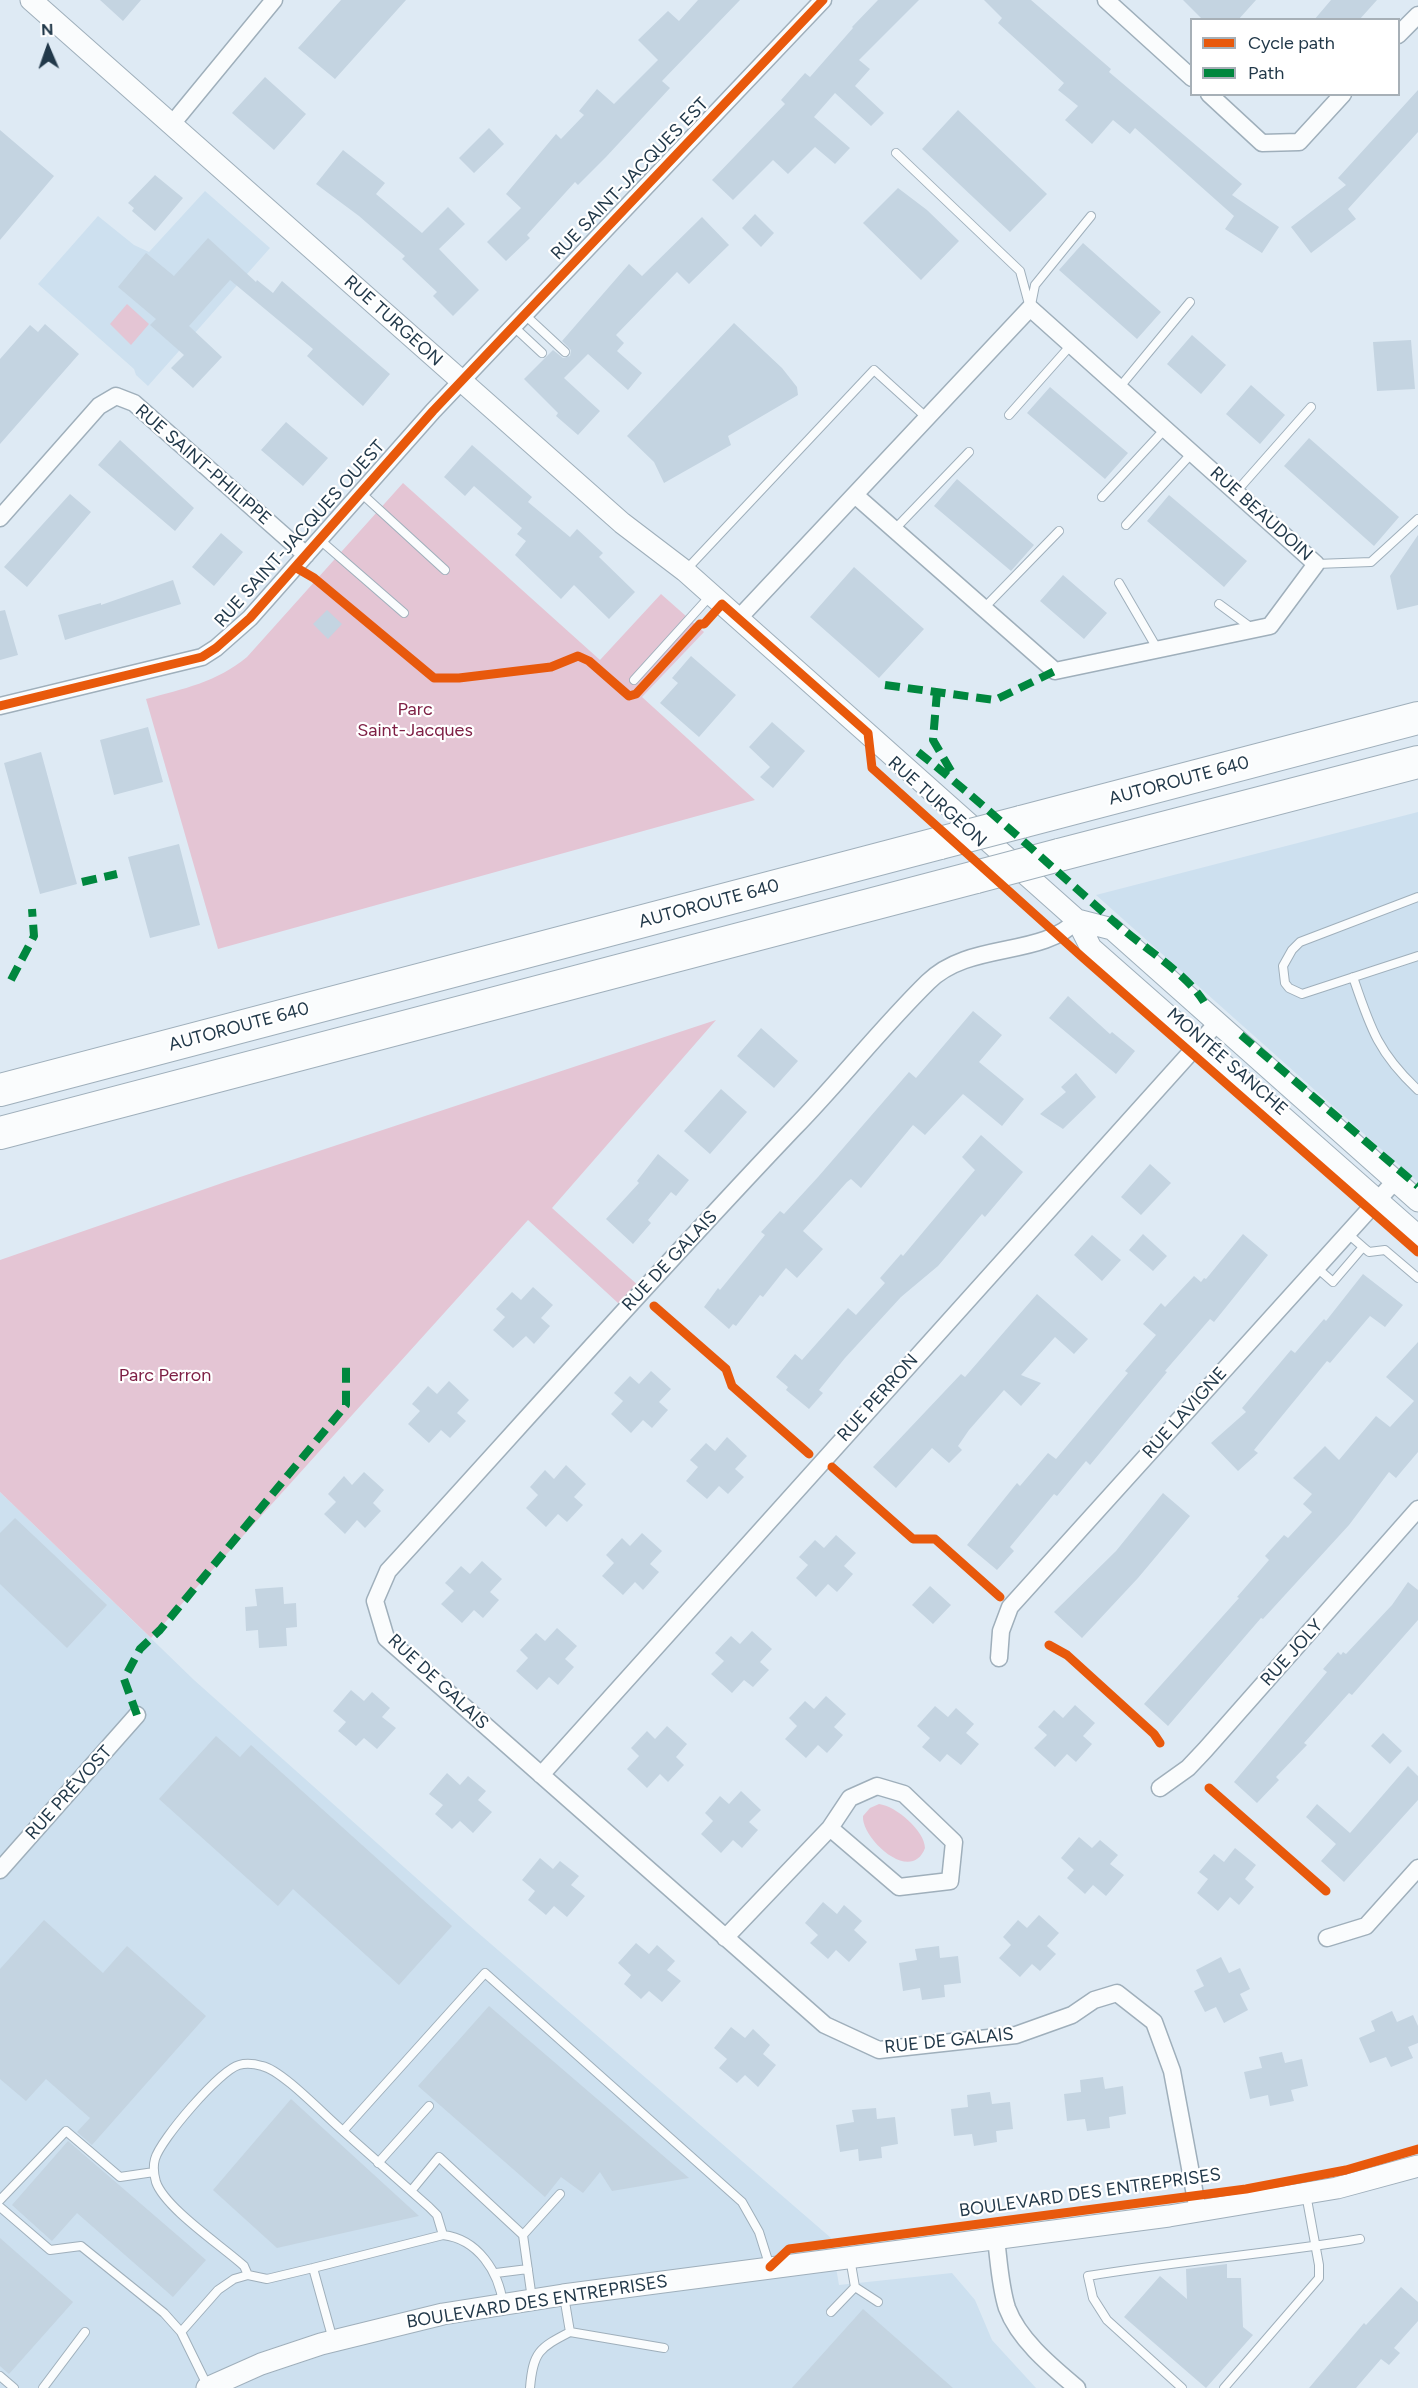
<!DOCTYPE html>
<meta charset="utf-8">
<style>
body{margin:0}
#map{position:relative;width:1418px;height:2388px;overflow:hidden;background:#deeaf4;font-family:Figtree,sans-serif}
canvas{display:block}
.legend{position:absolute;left:1190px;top:18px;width:210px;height:78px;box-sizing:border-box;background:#fff;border:2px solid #a7b0b7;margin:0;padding:8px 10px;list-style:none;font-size:18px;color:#22394a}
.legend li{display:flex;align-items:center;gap:12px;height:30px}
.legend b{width:30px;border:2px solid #a7b0b7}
.north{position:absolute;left:18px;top:18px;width:60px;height:60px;-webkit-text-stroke:4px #fff;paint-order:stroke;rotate:358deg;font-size:16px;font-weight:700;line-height:24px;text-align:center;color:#22394a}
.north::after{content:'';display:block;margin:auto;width:21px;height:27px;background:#22394a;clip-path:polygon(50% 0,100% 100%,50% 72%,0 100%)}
</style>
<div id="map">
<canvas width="1418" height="2388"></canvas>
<ul class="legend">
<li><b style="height:8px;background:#e8590c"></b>Cycle path</li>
<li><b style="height:8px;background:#00873e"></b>Path</li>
</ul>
<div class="north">N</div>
</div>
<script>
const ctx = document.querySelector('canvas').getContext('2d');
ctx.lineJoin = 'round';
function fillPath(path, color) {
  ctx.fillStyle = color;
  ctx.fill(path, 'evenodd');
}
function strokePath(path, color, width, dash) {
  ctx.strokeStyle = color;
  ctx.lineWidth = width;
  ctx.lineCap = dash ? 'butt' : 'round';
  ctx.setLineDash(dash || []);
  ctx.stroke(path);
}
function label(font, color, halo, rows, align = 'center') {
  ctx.font = font + ' Figtree,sans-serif';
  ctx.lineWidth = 4.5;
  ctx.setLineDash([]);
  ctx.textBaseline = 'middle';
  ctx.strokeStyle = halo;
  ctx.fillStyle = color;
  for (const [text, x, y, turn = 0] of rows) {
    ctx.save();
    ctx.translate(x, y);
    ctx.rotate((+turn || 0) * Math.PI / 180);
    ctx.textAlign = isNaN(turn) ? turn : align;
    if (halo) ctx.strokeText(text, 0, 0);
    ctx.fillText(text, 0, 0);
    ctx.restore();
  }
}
const built = new Path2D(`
 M205,191L270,248L148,386L136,375L134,369L38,284L98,216L134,245L149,252Z
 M1418,812V1182L1096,895Z
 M0,1492L194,1680L469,1925L831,2238L839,2285L952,2273L975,2300L992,2340L1036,2388H0Z`);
const green = new Path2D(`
 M127,304L149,324L131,345L110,324Z
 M403,483L600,660L661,594L704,632L642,697L755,800L218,949L146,699C183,689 217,682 247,657Z
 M716,1020L552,1208L640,1287L618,1303L528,1220L151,1638L0,1492V1260L228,1181Z
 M879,1804C896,1806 925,1831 925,1848C911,1885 861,1838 863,1816L870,1808Z`);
const building = new Path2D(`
 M100,0H141L123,21Z
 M341,0H406L335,79L298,48Z
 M698,0H740L662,81L670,88L606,157L578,185L575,182L527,235L530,238L506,261L487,242L521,208L506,194L556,134L561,139L584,115L579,111L597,89L614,104L658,60L638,40L668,11L679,21Z
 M878,0H919L859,60L870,69L855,86L884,113L871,126L835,93L814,117L850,148L835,164L815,147L788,174L773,160L733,200L712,180L785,104L781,100L805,73L810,77L853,28L852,27Z
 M984,0H1031L1111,69L1109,72L1242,184L1232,195L1279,227L1262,253L1225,229L1234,216L1135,128L1130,134L1113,120L1092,144L1065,120L1078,106L1058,90L1064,83L998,23L1002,18Z
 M1183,0H1256L1238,20H1203Z
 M1331,0H1377L1359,20H1314Z
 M265,77L306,114L274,150L232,113Z
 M1418,90V132L1348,209L1356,219L1311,253L1291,227L1346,185L1338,178Z
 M958,110L1047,194L1010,232L922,149Z
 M489,128L504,144L474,173L459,158Z
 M0,130L54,176L0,240Z
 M343,150L385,183L376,194L422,233L448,207L465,224L439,249L479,290L453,316L433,296L437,292L402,259L405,256L359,216L316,184Z
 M155,175L183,198L155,231L132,211L134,208L128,203Z
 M898,188L927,210L959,241L921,280L863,223Z
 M755,214L774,233L761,247L742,228Z
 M702,217L729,245L689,284L677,272L616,335L624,343L617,351L642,373L628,390L588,354L564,378L600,411L578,435L556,416L558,413L524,379L553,350L563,358L570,356L571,350L562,341L629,264L642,276Z
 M208,238L256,282L257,280L273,293L282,281L390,374L363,406L307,356L313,349L230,280L189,326L222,357L193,388L171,368L184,355L150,325L156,319L118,287L146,253L174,276Z
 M1083,243L1161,312L1137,339L1059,270Z
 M734,323L782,368L797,387L798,395L728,436L731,445L664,483L654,462L627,436Z
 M45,324L79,354L0,444V359L30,325L38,332Z
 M1192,335L1226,365L1201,394L1167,364Z
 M1411,340L1415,389L1377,391L1373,342Z
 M1251,385L1285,415L1260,444L1226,414Z
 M1050,387L1128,453L1105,479L1027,413Z
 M286,422L328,458L303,486L261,450Z
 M1309,438L1399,517L1374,546L1284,466Z
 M120,440L194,508L175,531L98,465Z
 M472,445L532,497L528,502L570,537L577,529L603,553L599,557L635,592L609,619L574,585L561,599L515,555L526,541L517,534L522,528L474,486L465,496L444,477Z
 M957,479L1034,545L1011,571L934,506Z
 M70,494L91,512L27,587L4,567Z
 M1169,495L1247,561L1224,587L1147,521Z
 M221,533L243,552L214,586L192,567Z
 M1418,535V605L1397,610L1390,576Z
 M854,567L924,629L879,678L810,617Z
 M1063,575L1107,613L1084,639L1040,601Z
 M173,580L181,604L65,640L58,615L101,603V605Z
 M5,610L18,655L0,660V611Z
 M327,610L342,624L328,639L313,624Z
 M691,656L736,695L699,737L660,703L678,683L672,678Z
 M772,722L805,751L773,788L760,777L770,767L749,747Z
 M148,727L163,782L114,795L100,740Z
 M41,752L77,884L40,894L4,763Z
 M179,844L200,925L150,938L128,857Z
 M1068,996L1110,1034L1112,1032L1135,1051L1116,1074L1049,1018Z
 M973,1011L1002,1035L979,1062L1024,1099L1002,1126L963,1094L925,1135L913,1125L861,1188L851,1179L847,1182L803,1231L823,1249L797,1278L786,1268L763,1297L760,1295L736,1326L733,1324L729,1329L704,1307L718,1288L720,1290L765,1235L761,1232L780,1211L784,1214L818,1177L909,1072L916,1078Z
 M761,1028L798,1061L774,1088L737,1056Z
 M1076,1073L1096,1097L1063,1129L1040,1114L1066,1092L1061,1087Z
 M721,1089L747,1112L710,1154L684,1131Z
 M981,1135L1023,1172L985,1217L982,1214L938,1266L901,1297L845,1358L819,1390L823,1393L809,1409L786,1390L788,1387L776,1377L795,1354L802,1360L848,1308L856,1315L885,1283L880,1278L901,1254L903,1256L975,1170L962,1157Z
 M658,1154L689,1180L676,1196L671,1192L648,1220L651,1223L633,1244L606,1219L639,1183L637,1181Z
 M1150,1164L1171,1183L1141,1215L1121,1197Z
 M1143,1234L1167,1256L1153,1271L1129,1250Z
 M1243,1234L1268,1255L1214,1322L1210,1319L1165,1371L1167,1372L1090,1465L1086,1461L1057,1496L1054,1494L1010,1547L1014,1551L997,1570L967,1545L1017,1483L1020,1486L1048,1453L1056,1459L1128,1373L1125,1371L1156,1335L1143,1324L1161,1303L1165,1307L1194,1276L1201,1282L1204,1278L1206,1279Z
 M1092,1235L1121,1260L1102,1281L1074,1255Z
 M1363,1274L1403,1305L1385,1327L1370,1316L1330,1363L1327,1361L1254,1450L1258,1453L1238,1471L1211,1443L1246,1412L1242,1408L1291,1350L1295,1353L1324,1319L1326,1321Z
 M533,1287L553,1305L541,1318L550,1326L534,1344L526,1336L513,1348L493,1330L505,1317L496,1309L512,1292L521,1300Z
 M1037,1294L1088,1339L1074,1354L1055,1337L1021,1375L1041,1383L1021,1406L1004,1390L969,1430L958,1446L962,1450L949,1463L932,1448L896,1488L873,1467L961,1374L965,1377Z
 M1418,1342V1452L1396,1478L1389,1472L1349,1525L1263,1619L1261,1618L1168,1726L1144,1704L1239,1598L1237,1597L1269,1560L1265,1556L1284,1535L1288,1538L1312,1512L1303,1504L1312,1494L1293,1478L1325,1446L1339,1460L1376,1416L1390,1427L1414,1401L1386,1377Z
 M651,1371L671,1389L659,1402L668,1410L652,1428L643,1420L631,1433L611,1414L623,1401L614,1393L630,1376L639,1384Z
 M449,1381L469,1400L457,1413L466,1421L450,1438L441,1430L429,1443L408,1424L420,1411L412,1404L428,1386L437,1394Z
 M727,1437L747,1456L735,1469L744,1477L728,1494L719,1486L707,1499L686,1481L698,1467L690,1460L706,1443L715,1451Z
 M566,1465L586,1484L574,1497L583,1505L567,1522L558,1514L546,1527L526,1508L538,1495L530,1487L545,1470L554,1479Z
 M364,1472L384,1490L373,1503L381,1511L365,1528L357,1520L345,1534L324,1514L336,1502L328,1494L344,1476L352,1485Z
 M1163,1493L1190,1516L1138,1578L1082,1638L1054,1612L1116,1551Z
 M15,1518L107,1605L67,1648L0,1584V1533Z
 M642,1533L662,1551L650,1564L659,1572L643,1590L635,1582L623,1595L602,1576L614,1563L606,1555L622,1538L630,1546Z
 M836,1535L856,1553L844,1566L853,1574L837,1592L828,1584L816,1597L796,1578L808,1565L799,1557L815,1540L824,1548Z
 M482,1561L502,1579L490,1592L499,1600L483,1618L474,1610L462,1623L441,1604L454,1591L445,1583L461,1566L470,1574Z
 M1408,1582L1418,1590V1620L1352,1695L1349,1693L1304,1743L1307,1745L1276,1777L1279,1780L1257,1803L1234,1782L1327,1672L1323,1669L1338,1652L1341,1655L1343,1652L1346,1654L1392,1605Z
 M930,1586L951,1605L933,1624L912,1605Z
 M283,1587L284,1604L296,1603L297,1627L286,1628L287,1646L259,1648L258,1630L246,1631L245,1607L257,1606L255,1589Z
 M557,1628L577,1646L565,1659L574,1667L558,1685L549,1677L537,1690L516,1671L528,1658L520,1650L536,1633L545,1641Z
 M752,1631L772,1649L760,1662L769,1670L753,1687L744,1680L732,1693L711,1674L724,1661L715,1653L731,1636L740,1644Z
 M351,1690L364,1701L372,1692L390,1708L382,1717L396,1728L377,1749L364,1738L356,1746L338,1731L346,1722L333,1711Z
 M826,1696L846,1714L834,1727L843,1735L827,1753L818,1745L806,1758L785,1739L797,1726L789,1718L805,1701L814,1709Z
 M1075,1705L1095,1723L1083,1736L1092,1744L1076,1762L1067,1754L1055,1767L1034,1748L1047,1735L1038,1727L1054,1710L1063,1718Z
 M935,1706L948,1717L956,1708L974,1724L966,1733L979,1744L961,1765L947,1754L940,1762L922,1747L930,1738L917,1726Z
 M667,1726L687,1744L676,1757L684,1765L668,1782L660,1774L647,1788L627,1769L639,1756L631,1748L647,1731L655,1739Z
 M1383,1733L1402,1751L1390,1764L1371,1746Z
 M216,1736L240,1757L251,1745L452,1926L399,1985L293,1889L278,1906L159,1799Z
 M1408,1766L1418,1776V1800L1344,1882L1321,1861L1336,1844L1306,1817L1317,1804L1350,1833Z
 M447,1773L460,1785L468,1776L486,1791L478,1800L492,1812L473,1833L460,1821L452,1829L435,1814L443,1805L429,1794Z
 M741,1791L761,1810L749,1822L758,1830L742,1848L733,1840L721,1853L701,1834L713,1821L705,1813L720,1796L729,1804Z
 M1079,1837L1092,1848L1100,1840L1118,1855L1110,1864L1124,1875L1106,1896L1093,1885L1085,1894L1067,1878L1074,1870L1061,1858Z
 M1235,1848L1256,1865L1245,1879L1254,1887L1239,1905L1230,1897L1218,1911L1197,1893L1208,1879L1199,1872L1214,1854L1224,1862Z
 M540,1858L553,1869L560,1861L579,1876L571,1885L585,1896L567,1917L554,1906L546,1915L528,1900L535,1891L522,1880Z
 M823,1902L837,1914L844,1905L862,1921L854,1930L867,1942L849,1962L836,1950L828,1959L810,1943L818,1935L805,1923Z
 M1039,1915L1059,1933L1047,1946L1056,1954L1040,1971L1032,1964L1020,1977L999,1958L1011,1945L1003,1937L1018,1920L1027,1928Z
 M44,1920L103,1973L127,1946L206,2016L92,2145L77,2132L90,2118L46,2079L26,2101L0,2079V1969Z
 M636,1943L649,1954L657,1945L675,1961L667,1970L681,1981L662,2002L649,1991L641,1999L624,1984L631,1975L618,1963Z
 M939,1946L940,1958L958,1956L961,1983L944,1985L945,1997L922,2000L920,1988L903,1991L899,1963L917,1960L915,1949Z
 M1221,1957L1229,1973L1240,1968L1250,1989L1240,1994L1248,2010L1224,2023L1216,2007L1205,2012L1194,1991L1204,1986L1196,1970Z
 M489,2006L689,2178L612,2191L600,2172L583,2193L561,2177L545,2197L418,2086Z
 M1392,2011L1397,2022L1413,2015L1418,2026V2043L1408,2047L1413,2058L1391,2067L1386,2057L1370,2063L1359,2038L1375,2031L1371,2021Z
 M731,2027L745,2038L753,2029L770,2045L763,2054L776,2065L758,2087L745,2075L737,2083L719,2068L727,2059L714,2048Z
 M1282,2052L1285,2063L1302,2059L1308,2086L1291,2090L1294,2101L1270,2106L1268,2095L1250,2099L1244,2072L1262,2068L1259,2057Z
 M1103,2077L1105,2089L1123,2086L1126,2114L1109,2117L1110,2128L1087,2131L1085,2119L1067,2121L1064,2094L1081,2092L1080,2080Z
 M990,2092L992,2104L1010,2102L1013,2129L996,2131L997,2142L974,2146L972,2134L954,2136L951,2109L968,2107L967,2095Z
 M291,2099L419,2216L277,2248L213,2190Z
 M876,2108L877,2119L895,2117L898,2144L881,2147L882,2158L859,2161L858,2149L840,2152L836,2125L854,2122L852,2110Z
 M68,2141L206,2260L173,2297L77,2213L52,2241L12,2205Z
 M0,2238L73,2302L9,2374L0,2366Z
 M1227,2264V2278H1241L1243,2327L1253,2335L1206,2388L1124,2317L1160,2276L1187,2299L1186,2269Z
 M1401,2287L1418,2302V2321L1394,2348L1400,2353L1389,2365L1381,2359L1356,2388H1309L1364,2323L1366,2325Z
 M863,2309L953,2388H792Z`);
const service = new Path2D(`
 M896,153L1020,271L1030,308
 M1031,305L1035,285L1091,216
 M524,314L565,352
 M513,326L542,353
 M1119,388L1190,302
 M1009,415L1071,345
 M1236,492L1311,407
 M361,493L445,570
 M1102,497L1165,429
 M1126,525L1192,453
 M894,530L969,452
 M320,540L404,613
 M1316,564L1371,562L1418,519
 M685,571L874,370L927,418
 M1119,583L1158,650
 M1219,604L1253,629
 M984,608L1059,531
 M634,680L711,595
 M1418,897L1300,942L1292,950L1283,966L1285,983L1289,988L1302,994L1418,956
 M1353,977C1370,1027 1378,1053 1418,1090
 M1347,1233L1363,1247
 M1316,1267L1333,1282L1363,1247L1369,1252L1385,1250L1418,1278
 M378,2163L429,2106
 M411,2191L439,2157L523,2235
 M0,2200L66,2131L120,2177L154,2172
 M0,2207L50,2250L81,2246L164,2313L181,2332
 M443,2235L437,2215L429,2207L343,2131L485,1973L742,2202L759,2232L770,2267
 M850,2258L855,2287L878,2302
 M496,2273L528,2269
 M248,2275L244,2266C222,2246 165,2208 156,2182C154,2175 153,2166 155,2159C160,2140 220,2070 239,2065C246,2063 255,2064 262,2066C282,2070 325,2116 343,2131
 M564,2296L570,2332L664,2348
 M532,2299L523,2235L560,2194
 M831,2312L855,2287
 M333,2340L313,2268L443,2235C478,2239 499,2272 503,2304
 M0,2376L14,2388
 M208,2387L181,2332L218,2290L234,2279L248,2275L267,2279L313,2268
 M43,2388L85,2332
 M530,2388C533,2352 539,2348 570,2332
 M1182,2388L1107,2320L1093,2298L1088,2276C1178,2261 1269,2254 1360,2239
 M1224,2388L1319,2278V2265L1306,2194`);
const minor = new Path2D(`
 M1106,0L1192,78
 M1398,35L1418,15
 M1209,94L1262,143L1299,142L1343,94
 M172,124L274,0
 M0,518L99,406L116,396L134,403L306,555
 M738,619L1030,308L1316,564L1270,626L1055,671L855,495
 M0,706L202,657L216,648L250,618L433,411L823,0
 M1077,920C1042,958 969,941 928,982C881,1028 840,1081 794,1128C656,1273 523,1423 388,1571L375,1601L386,1638L825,2025L879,2050L1016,2035L1072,2015L1094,2000L1117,1993L1154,2022L1172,2071L1198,2211
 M999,1658L1001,1631L1010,1607L1395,1181
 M541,1775L1218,1022
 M1160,1788L1188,1768L1205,1750L1418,1509
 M0,1870L137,1715
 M725,1938L830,1828L850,1798L877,1786L904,1794L954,1842L950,1881L899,1887L830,1828
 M1327,1938L1366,1926L1418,1868
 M996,2239C999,2262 1000,2286 1007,2308C1019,2340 1051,2366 1077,2388`);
const tertiary = new Path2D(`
 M31,0L622,523L685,571L1077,920L1091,948L1418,1236
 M1077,920L1112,929L1418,1201
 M207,2388L261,2364L321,2344L443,2314L563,2295L1169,2216L1337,2188L1418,2166`);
const motorway = new Path2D(`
 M1021,822L1418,718
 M1059,855L1418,762
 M0,1090L940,843
 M0,1133L976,877`);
const motorwayBridge = new Path2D(`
 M940,843L1021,822
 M976,877L1059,855`);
const quiet = new Path2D(`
 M885,685L995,700L1055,671
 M937,692L933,740L954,776
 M918,752C988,807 1052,868 1119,926C1144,948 1187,974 1204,1002
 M82,882L117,874
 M11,980L34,936L32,909
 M1241,1035L1418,1186
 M137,1715L124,1679L140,1649L160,1630L346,1405V1361`);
const cycleway = new Path2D(`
 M295,567L314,578L434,678H459L551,667L578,656L589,661L629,696L636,694L700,624H704L722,604L868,733L872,768L1081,956L1418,1252
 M0,706L202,657L216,648L250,618L433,411L823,0
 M654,1306L726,1369L732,1386L809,1454
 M832,1467L913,1539H935L1000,1597
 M1049,1645L1067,1655L1154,1734L1160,1743
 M1209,1788L1326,1891
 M770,2267L789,2249L1246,2189L1346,2170L1418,2149`);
const streetNames = [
 ["RUE SAINT-JACQUES EST",630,179,-46],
 ["RUE TURGEON",393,321,42],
 ["RUE SAINT-PHILIPPE",203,465,41],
 ["RUE BEAUDOIN",1261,514,42],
 ["RUE SAINT-JACQUES OUEST",300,534,-48],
 ["AUTOROUTE 640",1179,781,-15],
 ["RUE TURGEON",937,802,42],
 ["AUTOROUTE 640",709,904,-15],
 ["AUTOROUTE 640",239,1027,-15],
 ["MONTÉE SANCHE",1227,1062,41],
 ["RUE DE GALAIS",670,1261,-47],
 ["RUE PERRON",878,1398,-48],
 ["RUE LAVIGNE",1185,1413,-48],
 ["RUE JOLY",1292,1653,-48],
 ["RUE DE GALAIS",438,1682,43],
 ["RUE PRÉVOST",69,1793,-48],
 ["RUE DE GALAIS",949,2041,-6],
 ["BOULEVARD DES ENTREPRISES",1090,2193,-8],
 ["BOULEVARD DES ENTREPRISES",537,2302,-9]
];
const parkNames = [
 ["Parc",415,710],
 ["Saint-Jacques",415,731],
 ["Parc Perron",165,1376]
];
fillPath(built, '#cde0ef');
fillPath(green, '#e4c5d4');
fillPath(building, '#c4d4e1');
strokePath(service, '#9fafbb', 10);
strokePath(minor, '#9fafbb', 19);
strokePath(tertiary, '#9fafbb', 23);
strokePath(motorway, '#9fafbb', 34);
strokePath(service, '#fafcfd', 8);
strokePath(minor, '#fafcfd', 16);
strokePath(tertiary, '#fafcfd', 21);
strokePath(motorway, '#fafcfd', 32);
strokePath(motorwayBridge, '#9fafbb', 34, []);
strokePath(motorwayBridge, '#fafcfd', 32);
strokePath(quiet, '#00873e', 8, [15, 8]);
strokePath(cycleway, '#e8590c', 9);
label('18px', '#22394a', '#fff', streetNames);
label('18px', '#7e2045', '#fff', parkNames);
</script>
